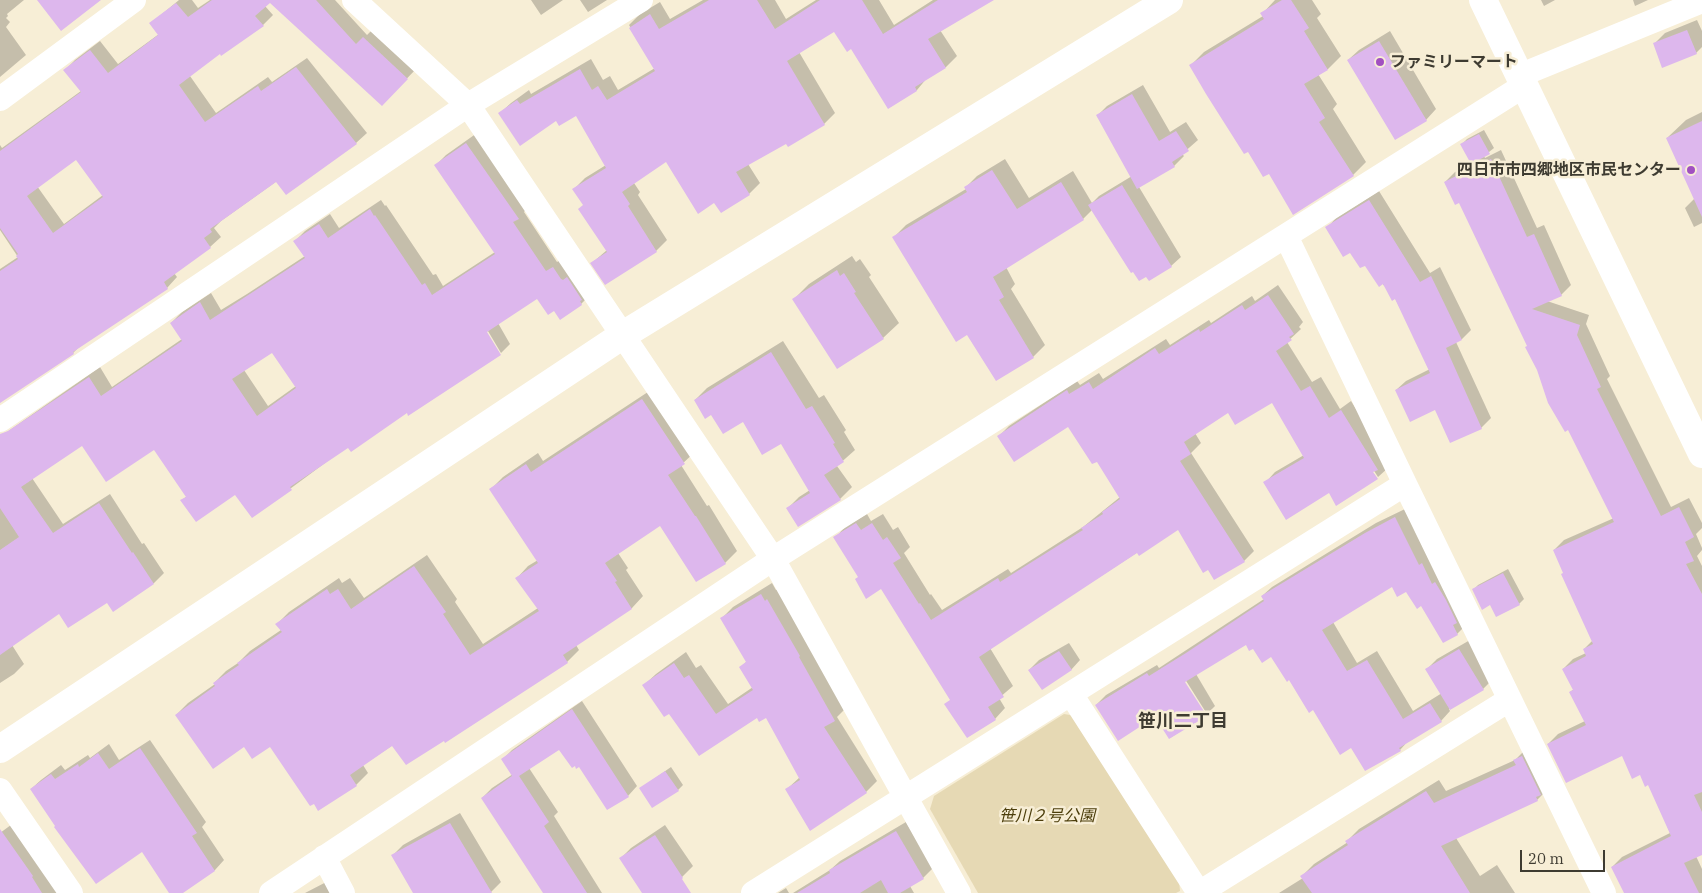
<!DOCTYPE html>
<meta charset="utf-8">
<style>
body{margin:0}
#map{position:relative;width:1702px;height:893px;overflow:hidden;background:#f7eed6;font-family:"IBM Plex Serif",serif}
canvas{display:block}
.scale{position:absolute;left:1520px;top:850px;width:85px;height:22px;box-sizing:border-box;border:2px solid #3e3b31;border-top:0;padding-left:6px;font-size:15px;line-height:18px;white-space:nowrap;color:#3e3b31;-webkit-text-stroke:4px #f7eed6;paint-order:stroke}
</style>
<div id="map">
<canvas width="1702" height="893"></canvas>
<div class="scale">20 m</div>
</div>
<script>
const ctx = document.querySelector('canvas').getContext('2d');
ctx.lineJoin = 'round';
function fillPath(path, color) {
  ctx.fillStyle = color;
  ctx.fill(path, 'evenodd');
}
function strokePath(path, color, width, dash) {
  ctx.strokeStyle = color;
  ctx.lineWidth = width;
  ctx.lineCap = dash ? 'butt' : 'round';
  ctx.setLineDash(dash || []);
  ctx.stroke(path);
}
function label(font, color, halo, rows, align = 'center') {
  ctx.font = font + ' "IBM Plex Serif","Noto Sans JP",serif';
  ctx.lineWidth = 5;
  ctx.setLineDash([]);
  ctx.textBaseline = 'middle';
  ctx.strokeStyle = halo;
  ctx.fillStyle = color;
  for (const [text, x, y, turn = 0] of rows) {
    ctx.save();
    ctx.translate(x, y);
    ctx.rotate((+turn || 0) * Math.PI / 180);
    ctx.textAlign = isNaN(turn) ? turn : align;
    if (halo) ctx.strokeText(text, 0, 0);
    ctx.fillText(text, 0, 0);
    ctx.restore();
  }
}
const green = new Path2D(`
 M1064,714L1076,716L1179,880L1180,891L1176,893H978L930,809L934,796Z`);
const shadow = new Path2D(`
 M0,0H24L7,14L8,16L6,18L10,22L6,27L26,55L0,77Z
 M179,0H192L198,8L210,0H335L367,35L374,28L417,68L392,94L270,1L265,6L273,15L263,25L220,52L190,76L216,113L268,77L272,82L307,58L367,133L356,143L286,193L277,181L221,221L214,228L221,237L210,247L174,273L177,277L167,288L80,346L73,353L0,371V269L18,257L0,230V145L2,148L81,91L65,70L75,60L100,41L118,64L159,34L151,23ZM76,158L103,195L64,224L37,186Z
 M531,0H563L541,15Z
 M580,0H607L588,12Z
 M703,0H775L786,19L816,0H879L894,25L933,0H992L940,30L957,56L946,67L927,78L917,90L888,107L852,47L835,30L799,52L835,113L824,124L789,145L787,142L748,164L760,183L749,194L715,201L666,160L634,183L640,192L638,195L667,240L656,251L606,283L592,263L607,250L584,204L574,189L585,178L606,165L576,114L556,119L500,113L511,103L529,90L531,94L591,59L603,80L610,76L618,90L655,68L629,25L640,14L660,2L670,19Z
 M1275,0H1312L1321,14L1317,18L1341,56L1328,69L1318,74L1337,104L1333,109L1366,162L1353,175L1269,172L1191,65L1204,52L1263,16L1262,14Z
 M1541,0H1555L1544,6Z
 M1633,0H1648L1635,6Z
 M1697,20L1702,31V47L1696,53L1654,44L1665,33Z
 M1390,31L1436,109L1426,120L1348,60L1359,50Z
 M1143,85L1170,132L1186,122L1198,140L1182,154L1184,156L1174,166L1139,187L1181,257L1171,266L1092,210L1083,219L1006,267L1015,284L1011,289L1045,345L1033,357L996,379L967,334L894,237L906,225L966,189L965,188L977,176L1005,159L1029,198L1073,171L1092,203L1099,196L1132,176L1097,116L1107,106Z
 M1702,112V223L1694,227L1685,208L1695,198L1667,138L1686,120Z
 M1484,130L1494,148L1484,156L1485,158L1501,150L1537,228L1544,225L1571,285L1561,295L1547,301L1589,315L1586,324L1610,376L1607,379L1671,507L1689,498L1702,523V528L1696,534L1702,548V550L1697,556L1702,566V853L1696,856L1702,869V893H1642L1612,867L1622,857L1670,833L1649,783L1622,755L1548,744L1558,734L1585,721L1570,692L1574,689L1563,669L1573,659L1586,653L1584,649L1593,640L1554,550L1564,540L1614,518L1528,345L1459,201L1445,182L1455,172L1473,164L1462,144L1467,139Z
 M477,133L528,207L524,212L557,262L564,258L592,293L581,304L554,309L538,297L498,323L510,344L501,353L485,326L483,327L500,354L348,446L252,517L235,494L182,500L187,496L154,448L82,444L32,478L63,524L110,494L142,544L144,543L164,573L154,583L113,610L108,601L60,612L12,645L24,664L14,674L0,683V437L100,367L112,387L182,339L171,323L182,312L211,293L221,310L247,294L305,256L295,241L305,231L330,214L339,228L381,200L385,206L386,205L433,275L436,274L443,286L495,252L436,165L446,155ZM272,351L296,386L268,406L244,370Z
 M1379,191L1430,273L1440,267L1471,330L1462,339L1456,342L1491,418L1481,428L1396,390L1406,381L1430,369L1395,298L1365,264L1327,228L1336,218Z
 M852,256L856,262L860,259L871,275L869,277L899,323L883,338L794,299L809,284Z
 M1278,285L1303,322L1299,327L1301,329L1287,342L1312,382L1321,377L1340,409L1351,401L1387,458L1388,468L1378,477L1371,466L1369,467L1377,478L1329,492L1265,483L1275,472L1304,455L1272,401L1228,411L1195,433L1201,443L1191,453L1254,551L1244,561L1178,528L1138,552L990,648L1013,686L999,698L1005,708L995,719L951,699L882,587L835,538L845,527L867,514L871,521L883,514L893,530L898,527L910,547L904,553L930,595L931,594L942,610L1008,569L1011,573L1083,527L1120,497L1098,460L1069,425L999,436L1009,426L1077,381L1080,385L1099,373L1103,379L1166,339L1170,345L1209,320L1211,323L1252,296L1255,301Z
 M783,341L819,398L824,395L846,430L844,432L855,450L837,466L852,487L840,499L787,509L799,497L810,490L781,442L743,420L712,413L695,400L707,388Z
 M654,388L696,451L681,465L707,506L709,505L737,551L725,563L660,525L618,553L628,568L626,570L643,596L632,608L576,645L579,650L567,662L393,745L363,765L368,773L356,785L270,745H245L176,715L188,703L215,684L214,683L226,671L238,663L250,651L281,630L277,624L289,612L339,578L342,583L350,578L364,598L427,555L457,599L455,602L483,644L538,608L517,578L528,566L538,560L491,489L503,477L538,453L543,461Z
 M1405,509L1467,624L1457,634L1407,591L1393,585L1333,622L1357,663L1377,651L1413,711L1442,693L1427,669L1437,659L1470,640L1493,679L1483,689L1449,709L1450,711L1441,721L1409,740L1400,750L1352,747L1314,709L1271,655L1246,644L1196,674L1215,706L1207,714L1183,676L1181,678L1204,715H1206L1170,738L1155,715L1096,705L1106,695L1157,665L1159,668L1264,599L1262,596L1272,587L1376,523Z
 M1508,569L1524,599L1519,604H1491L1473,590L1478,585Z
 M772,583L776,590L779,589L845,709L837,717L877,781L866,792L787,789L800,777L766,716L669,712L644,685L656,674L686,652L696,668L701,665L728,704L753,687L741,667L747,661L722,618L733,607Z
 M1069,643L1080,660L1071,670H1029L1039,660Z
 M582,701L637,786L628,796L579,765L560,748L529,768L558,812L554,816L602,893H544L482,798L492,788L513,774L503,759L512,750Z
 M150,740L206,822L202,827L224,860L215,870L181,893H171L142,850L57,826L31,789L41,780L61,765L65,770L88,755L90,758L109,744L119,760Z
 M1527,748L1549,788L1537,800L1456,838L1480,876L1497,865L1515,893H1279L1303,878L1302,876L1314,864L1348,842L1347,841L1359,829L1439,780L1446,791L1515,760Z
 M671,767L683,785L678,790L641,788Z
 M460,813L501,882L490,893H414L393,855L403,845Z
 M15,822L58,893H0V833Z
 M906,822L933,868L923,878L910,886L914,893H793L830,870L840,861Z
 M665,825L693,866L682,877L658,893H644L621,858L631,848Z
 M334,878L342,893H305Z
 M786,888L789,893H778Z`);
const building = new Path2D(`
 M37,0H101L61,31Z
 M212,0H316L356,44L363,37L408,79L382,106L270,3L255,16L264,26L221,56L220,54L179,85L205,122L258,86L261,91L296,67L357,144L286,195L276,182L210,229L212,232L204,238L211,248L164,282L168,289L73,352L74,354L0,403V271L18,259L16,256L18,254L0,228V151L81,92L63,70L90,50L108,73L158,35L149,23L176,3L188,17ZM76,160L103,197L53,233L27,196Z
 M709,0H757L775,29L820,0H862L883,34L938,0H994L928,39L946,68L915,87L917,91L888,109L851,49L847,52L834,32L787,61L825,125L788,147L786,144L736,172L750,195L721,213L714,203L698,214L666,162L622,192L630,204L628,206L657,252L605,285L590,263L607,252L578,209L583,205L572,189L606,168L576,116L559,126L556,121L520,146L498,113L517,100L520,104L580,69L592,90L598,86L607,100L655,71L629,28L650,14L659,29Z
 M1282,0H1291L1309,28L1304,31L1328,70L1304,84L1325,118L1319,122L1354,176L1293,215L1269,174L1263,177L1248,152L1244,154L1206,94L1189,65L1264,19L1260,13Z
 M1687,30L1697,54L1662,68L1653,43Z
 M1379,41L1427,121L1395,140L1347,60Z
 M1132,94L1159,141L1176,131L1189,151L1172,162L1175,167L1137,189L1096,115Z
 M1702,121V217L1666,138Z
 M1479,134L1490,154L1471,164L1460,144Z
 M466,143L519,219L513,222L546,271L553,267L561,279L563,280L567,277L582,300L580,301L582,305L560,320L554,311L548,315L537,299L487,332L501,355L408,416L407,413L351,452L348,448L290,487L292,490L252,518L235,495L196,522L180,500L186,497L154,450L106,482L82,446L21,487L53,533L99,503L132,553L133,552L154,584L113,612L107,603L68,628L59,614L0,655V550L19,537L0,508V434L8,431L89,377L101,396L182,341L170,323L200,302L210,320L305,258L293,241L319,224L328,238L370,209L374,216L375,215L422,285L425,283L432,295L495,254L434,165ZM272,353L296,388L257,416L232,379Z
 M1491,159L1527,237L1534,234L1562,296L1532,309L1580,325L1577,335L1601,387L1597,389L1661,516L1679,507L1694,537L1685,542L1694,561L1686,564L1702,594V792L1694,795L1702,812V855L1684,863L1699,893H1624L1611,867L1671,836L1648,785L1645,787L1640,775L1632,779L1622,756L1566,783L1547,744L1586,725L1569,692L1573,690L1562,669L1586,656L1583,649L1593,644L1561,574L1563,573L1553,550L1614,522L1568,430L1565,432L1548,403L1537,370L1525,347L1527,346L1459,203L1455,205L1444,182Z
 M992,170L1017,209L1061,182L1084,220L993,277L1004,297L999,300L1034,358L996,381L967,335L956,342L892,237L967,192L964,187Z
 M1122,185L1172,267L1149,281L1146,277L1139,281L1133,272L1131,273L1088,205Z
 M1369,200L1420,282L1431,276L1462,340L1446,348L1482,429L1450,443L1435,410L1410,422L1395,390L1430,373L1395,299L1392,301L1383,284L1379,287L1365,266L1360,268L1350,253L1343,257L1325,227Z
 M837,270L840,276L844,273L856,292L854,293L884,339L837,369L792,299Z
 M1268,295L1294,334L1289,337L1292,340L1276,351L1301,391L1310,386L1329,418L1341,410L1378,470L1373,472L1378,479L1336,506L1329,493L1286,520L1263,482L1304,458L1272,403L1235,425L1228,413L1184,442L1191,454L1180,461L1245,562L1214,580L1208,570L1203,573L1178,530L1139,556L1137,553L979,657L1004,697L988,707L996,720L967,738L944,704L950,700L881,589L866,599L855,579L858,577L833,537L856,523L861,530L872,523L883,540L887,537L901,558L893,563L919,604L920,603L931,620L998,578L1000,582L1083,530L1081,528L1103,514L1102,512L1120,499L1097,462L1092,464L1068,427L1014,462L997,436L1067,390L1069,394L1089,382L1093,389L1155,348L1159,354L1199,329L1200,332L1242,305L1245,310Z
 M771,352L806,409L812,406L835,443L833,444L844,462L824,475L841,500L798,527L786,508L810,493L781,444L762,455L743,422L723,434L711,415L705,419L694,400Z
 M642,399L685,464L668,475L695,516H696L726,564L696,582L660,526L605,563L617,581L615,582L632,609L563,655L568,663L445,743L444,741L406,765L392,746L350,775L357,786L318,811L314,804L310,806L270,747L252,759L244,747L213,769L175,715L215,686L213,683L239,665L237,663L282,632L275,624L327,589L330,594L338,589L351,609L414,566L446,612L443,614L470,655L539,611L515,578L538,563L489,489L526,464L531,472Z
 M1395,517L1419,565L1422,563L1432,584L1435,582L1446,600L1457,623L1453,625L1458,635L1443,643L1421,606L1417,609L1406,592L1397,597L1392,587L1322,630L1347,671L1367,660L1403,719L1430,703L1442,722L1399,748L1401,751L1365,771L1351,748L1340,755L1313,710L1309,713L1289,680L1287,682L1271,657L1262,663L1253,649L1249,651L1246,645L1185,682L1207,716L1169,739L1155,717L1118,741L1095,705L1147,673L1149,676L1186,653L1264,601L1261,596L1365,533Z
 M1503,573L1520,605L1496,617L1490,605L1482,610L1472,589Z
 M761,594L765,601L767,599L800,656L799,657L835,721L824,727L867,793L810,831L785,789L800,780L766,718L759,722L757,718L699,756L669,714L664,717L642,685L674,663L684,678L689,675L716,714L753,690L739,667L746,662L720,618Z
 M1459,649L1484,690L1450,710L1425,669Z
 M1059,651L1072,670L1042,690L1028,670Z
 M572,709L629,797L607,810L579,767L576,769L575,766L572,768L559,750L519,776L549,822L544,826L587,893H543L481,798L512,776L501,759Z
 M140,748L197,833L192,836L215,871L183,893H169L142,852L96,884L54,827L55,826L30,789L51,774L55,779L78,764L79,767L98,753L109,769Z
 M1522,756L1541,795L1536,797L1538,801L1441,846L1470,893H1312L1300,876L1348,845L1345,841L1426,791L1434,803L1516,765L1513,760Z
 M665,771L679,791L652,808L639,788Z
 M450,823L492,893H413L391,855Z
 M0,829L33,876L32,877L42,893H0Z
 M896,831L924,879L900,893H888L881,880L860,893H797L830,873L829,870Z
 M655,835L683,878L682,879L691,893H642L619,858Z`);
const street = new Path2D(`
 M354,0L468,105L773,559L959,893
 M1521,75L1702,1
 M0,99L134,0
 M1286,236L1405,484L1604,893
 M0,420L468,105L641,0
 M1071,694L1199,893
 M0,790L71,893
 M324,857L343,893
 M271,893L773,559L1525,85
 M753,893L1405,484
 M1199,893L1509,700`);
const secondary = new Path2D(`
 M1483,0L1702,454
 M0,749L623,335L1169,0`);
const markers = [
 [1380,62,5,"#a150c0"],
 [1691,170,5,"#a150c0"]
];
const poiNames = [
 ["ファミリーマート",1390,62],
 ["四日市市四郷地区市民センター",1681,170,"right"]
];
const parkNames = [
 ["笹川２号公園",1047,816]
];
const neighbourhoodNames = [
 ["笹川二丁目",1183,722]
];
fillPath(green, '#e6d9b4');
fillPath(shadow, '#0003');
fillPath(building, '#ddb7ed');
strokePath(street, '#fff', 24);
strokePath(secondary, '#fff', 28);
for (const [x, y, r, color] of markers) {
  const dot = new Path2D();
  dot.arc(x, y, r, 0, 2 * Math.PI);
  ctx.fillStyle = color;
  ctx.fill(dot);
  strokePath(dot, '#f7eed6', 2);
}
label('bold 16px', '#3e3b31', '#f7eed6', poiNames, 'left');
label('italic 16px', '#4c3e0b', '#f7eed6', parkNames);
label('bold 18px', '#3e3b31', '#f7eed6', neighbourhoodNames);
</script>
